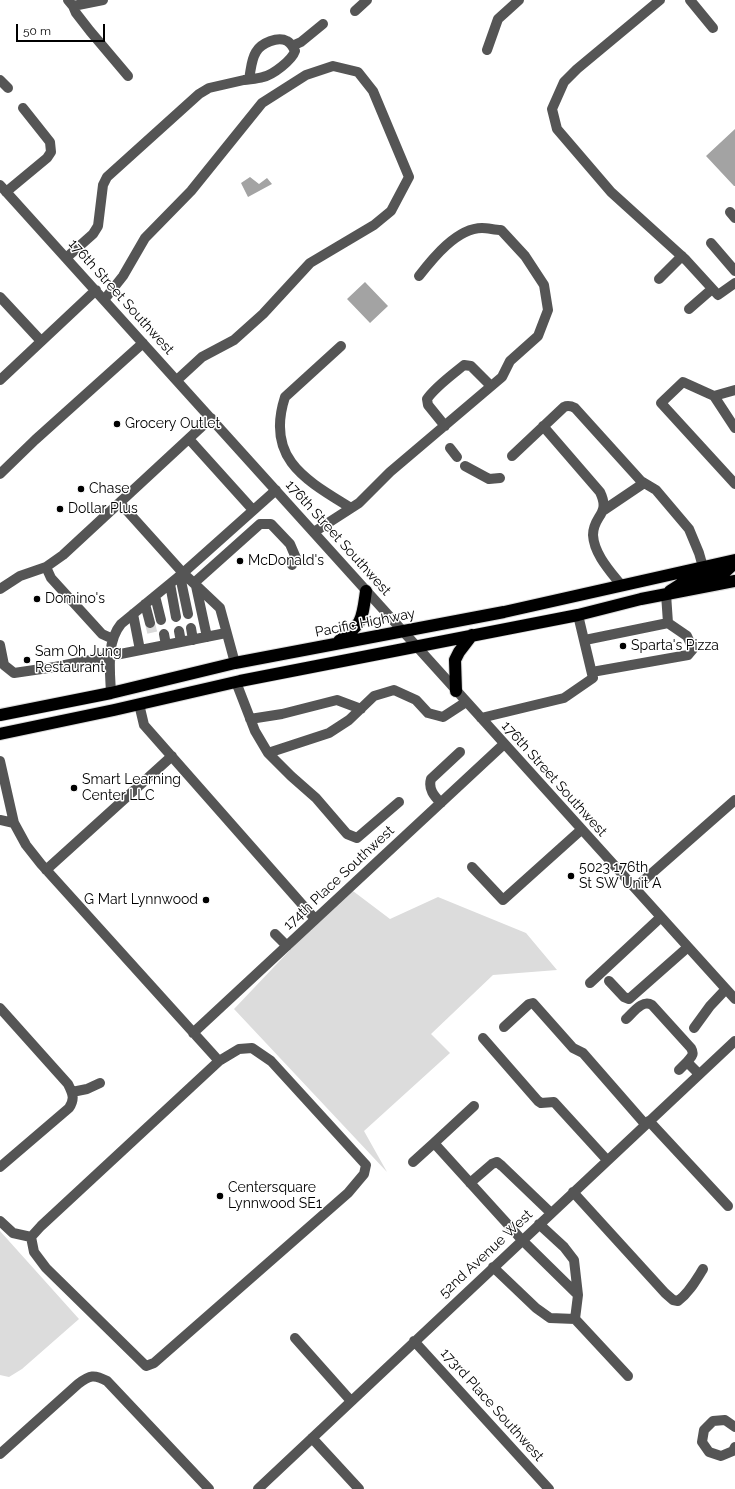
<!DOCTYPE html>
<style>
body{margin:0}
#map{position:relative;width:735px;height:1489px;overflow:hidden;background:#fff;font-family:Raleway,sans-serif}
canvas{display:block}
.scale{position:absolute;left:16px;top:24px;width:89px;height:18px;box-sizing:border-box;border:2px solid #000;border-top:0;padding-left:5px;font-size:12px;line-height:14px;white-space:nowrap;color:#000;-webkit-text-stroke:3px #fff;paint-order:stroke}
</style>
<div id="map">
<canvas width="735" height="1489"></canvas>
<div class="scale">50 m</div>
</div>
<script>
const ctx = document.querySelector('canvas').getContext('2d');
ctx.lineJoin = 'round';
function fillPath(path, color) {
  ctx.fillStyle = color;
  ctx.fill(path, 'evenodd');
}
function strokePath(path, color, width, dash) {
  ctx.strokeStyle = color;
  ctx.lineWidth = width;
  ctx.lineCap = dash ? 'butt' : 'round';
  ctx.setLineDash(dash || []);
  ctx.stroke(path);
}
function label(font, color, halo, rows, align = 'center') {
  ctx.font = font + ' Raleway,sans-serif';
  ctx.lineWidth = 3;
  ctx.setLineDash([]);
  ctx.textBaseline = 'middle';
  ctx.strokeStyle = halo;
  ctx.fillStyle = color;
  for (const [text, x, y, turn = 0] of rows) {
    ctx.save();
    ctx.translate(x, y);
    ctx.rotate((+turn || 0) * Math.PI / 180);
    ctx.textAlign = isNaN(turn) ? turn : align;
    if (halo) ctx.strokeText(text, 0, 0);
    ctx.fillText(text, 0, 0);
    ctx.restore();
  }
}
const green = new Path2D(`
 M349,888L390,919L438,897L526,933L557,970L493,975L431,1034L450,1053L364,1131L387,1172L234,1009Z
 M0,1231L79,1319L22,1369L9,1377L0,1375Z`);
const water = new Path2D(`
 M735,129V186H734L706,156Z
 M250,177L259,184L267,178L272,184L248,197L241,183Z
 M365,282L388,306L370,323L347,299Z`);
const minorTunnel = new Path2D(`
 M150,623L153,636`);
const minor = new Path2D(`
 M68,0L73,6L103,0
 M660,0L577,69L564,82L552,109L557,129L611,192L686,260L718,295L735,283
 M690,0L713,28
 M73,6L76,13L90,31L128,76
 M355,11L367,0
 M292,46L301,42L323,24
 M487,50L498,19L519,0
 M0,80L8,88
 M0,185L735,999
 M6,192L47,158L51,152L50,142L23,108
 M730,212L735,218
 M711,243L735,271
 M66,258L93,234L98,226L103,185L107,177L199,94L209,88L244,80C250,79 257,79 263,77C273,75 292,60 295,51C293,47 291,43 287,41C278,36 261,43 256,52C251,60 251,70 249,79
 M659,279L682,256
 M0,297L41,341
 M104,300L123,276L145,238L191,191L262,103L306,75L333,66L358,72L373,91L409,177L391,211L374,225L310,263L263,314L234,340L202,357L177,380
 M689,309L712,289
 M341,346L285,397C265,459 306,480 351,508
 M0,380L96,290
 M714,396L735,390
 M445,426L428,405L427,399C435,387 453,374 464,365L471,366L491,386
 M543,426L600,492C611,515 593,515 593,535C594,554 610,571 621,585
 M735,428L714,396L683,382L661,403L735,484
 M189,439L253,510
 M450,448L457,457
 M512,456L564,407C568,405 571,406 575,408L641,481L656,490L689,529L699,553L703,567
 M465,466L489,479L500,478
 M0,474L35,440L143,343
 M120,503L183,573L220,608L235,663
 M604,510L644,483
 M314,532L359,503L390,472L502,377L510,361L538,336L548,310L544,285L525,256L501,230C495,230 488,228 482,228C457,228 433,258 419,276
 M46,567L51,578L102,634L113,639
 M180,576L188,614
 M194,583L260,524H271L290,544L296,558L292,565
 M170,584L176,617
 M196,586L207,637
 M0,589L20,576L46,567L63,555L211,418
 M666,594L668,623
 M155,596L161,620
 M145,604L150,623
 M133,614L140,650
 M191,628L193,640
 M179,631L181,642
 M164,634L166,645
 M585,640L668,623L687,636L693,649L688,655L592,672
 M0,645L4,665L14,673L55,667L226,633
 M236,682L255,731L268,753
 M111,693C110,671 106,642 121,624L183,573L276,490
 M139,704L144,725L315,919
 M481,718L564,698L593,678L578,615
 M250,719L282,714L337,700L361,709
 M0,761L14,823L26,845L41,864L219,1061
 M399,802L357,838L347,834L316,798L291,776L268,753L329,733L349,720L374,696L394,690L416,700L428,713L443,717L466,702
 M441,803C434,796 428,789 431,779L460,752
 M0,820L14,823
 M472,867L503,900L581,830
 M46,870L172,756
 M635,888L735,800
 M275,934L287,946
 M609,981L624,997L629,999L688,947
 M590,983L661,917
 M0,1008L68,1084C73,1094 75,1099 69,1108L0,1167
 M626,1019C633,1013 642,999 652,1005L691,1048C695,1055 691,1057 687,1062L699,1074
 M504,1027L529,1004L533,1003L573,1048L583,1053L645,1124
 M694,1028L710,1006L726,989
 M193,1033L504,744
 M483,1038L538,1101L541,1103L554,1102L607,1160
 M252,1048L271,1061L366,1165L364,1174L348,1193L154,1363L146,1366L46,1268L34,1252L31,1237L41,1226L219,1061L239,1049Z
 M679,1070L687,1062
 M72,1092L87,1089L100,1083
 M474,1106L434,1143L522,1240L578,1295
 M649,1121L728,1206
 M413,1162L434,1143
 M470,1183L492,1164L497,1162L502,1166L551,1213
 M573,1192L665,1293L673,1300L678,1301C689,1293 696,1280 703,1269
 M0,1221L13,1233L31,1237
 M493,1267L536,1308L550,1318L575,1319L578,1295L574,1260L564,1247L539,1224
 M575,1319L628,1376
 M295,1338L351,1401
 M414,1341L549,1489
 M735,1427L725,1420L713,1421L704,1430L702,1442L709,1452L721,1456L733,1451L735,1447
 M312,1438L359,1489
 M0,1454L78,1384C90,1375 94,1374 107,1381L209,1489
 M258,1489L735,1041`);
const highway = new Path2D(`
 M670,591L684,582L726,571L735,563
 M339,641C363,624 362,619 366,591
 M456,691L455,660L459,652L472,635
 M0,715L111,693L235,663L504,612L735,560
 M0,734L114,710L240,681L578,615L641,599L735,581`);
const markers = [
 [117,424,4,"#000"],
 [81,489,4,"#000"],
 [60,509,4,"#000"],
 [240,561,4,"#000"],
 [37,599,4,"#000"],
 [623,646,4,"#000"],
 [27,660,4,"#000"],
 [74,788,4,"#000"],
 [571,876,4,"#000"],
 [206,900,4,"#000"],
 [220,1196,4,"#000"]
];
const streetNames = [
 ["176th Street Southwest",121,297,48],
 ["176th Street Southwest",338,538,48],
 ["Pacific Highway",365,623,-11],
 ["176th Street Southwest",554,779,48],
 ["174th Place Southwest",339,878,-43],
 ["52nd Avenue West",486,1254,-43],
 ["173rd Place Southwest",492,1405,48]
];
const poiNames = [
 ["Grocery Outlet",125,424],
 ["Chase",89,489],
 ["Dollar Plus",68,509],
 ["McDonald's",248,561],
 ["Domino's",45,599],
 ["Sparta's Pizza",631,646],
 ["Sam Oh Jung",35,652],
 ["Restaurant",35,668],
 ["Smart Learning",82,780],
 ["Center LLC",82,796],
 ["5023 176th",579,868],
 ["St SW Unit A",579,884],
 ["G Mart Lynnwood",198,900,"right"],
 ["Centersquare",228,1188],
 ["Lynnwood SE1",228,1204]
];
fillPath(green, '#dcdcdc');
fillPath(water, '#a3a3a3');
strokePath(minorTunnel, '#d9d9d9', 10, [10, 5]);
strokePath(highway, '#dbdbdb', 14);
strokePath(minor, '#555', 10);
strokePath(highway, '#000', 12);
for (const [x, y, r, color] of markers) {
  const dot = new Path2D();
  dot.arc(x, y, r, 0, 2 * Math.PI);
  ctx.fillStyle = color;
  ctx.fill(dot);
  strokePath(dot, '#fff', 1.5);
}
label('14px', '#000', '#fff', streetNames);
label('14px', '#000', '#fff', poiNames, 'left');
</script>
